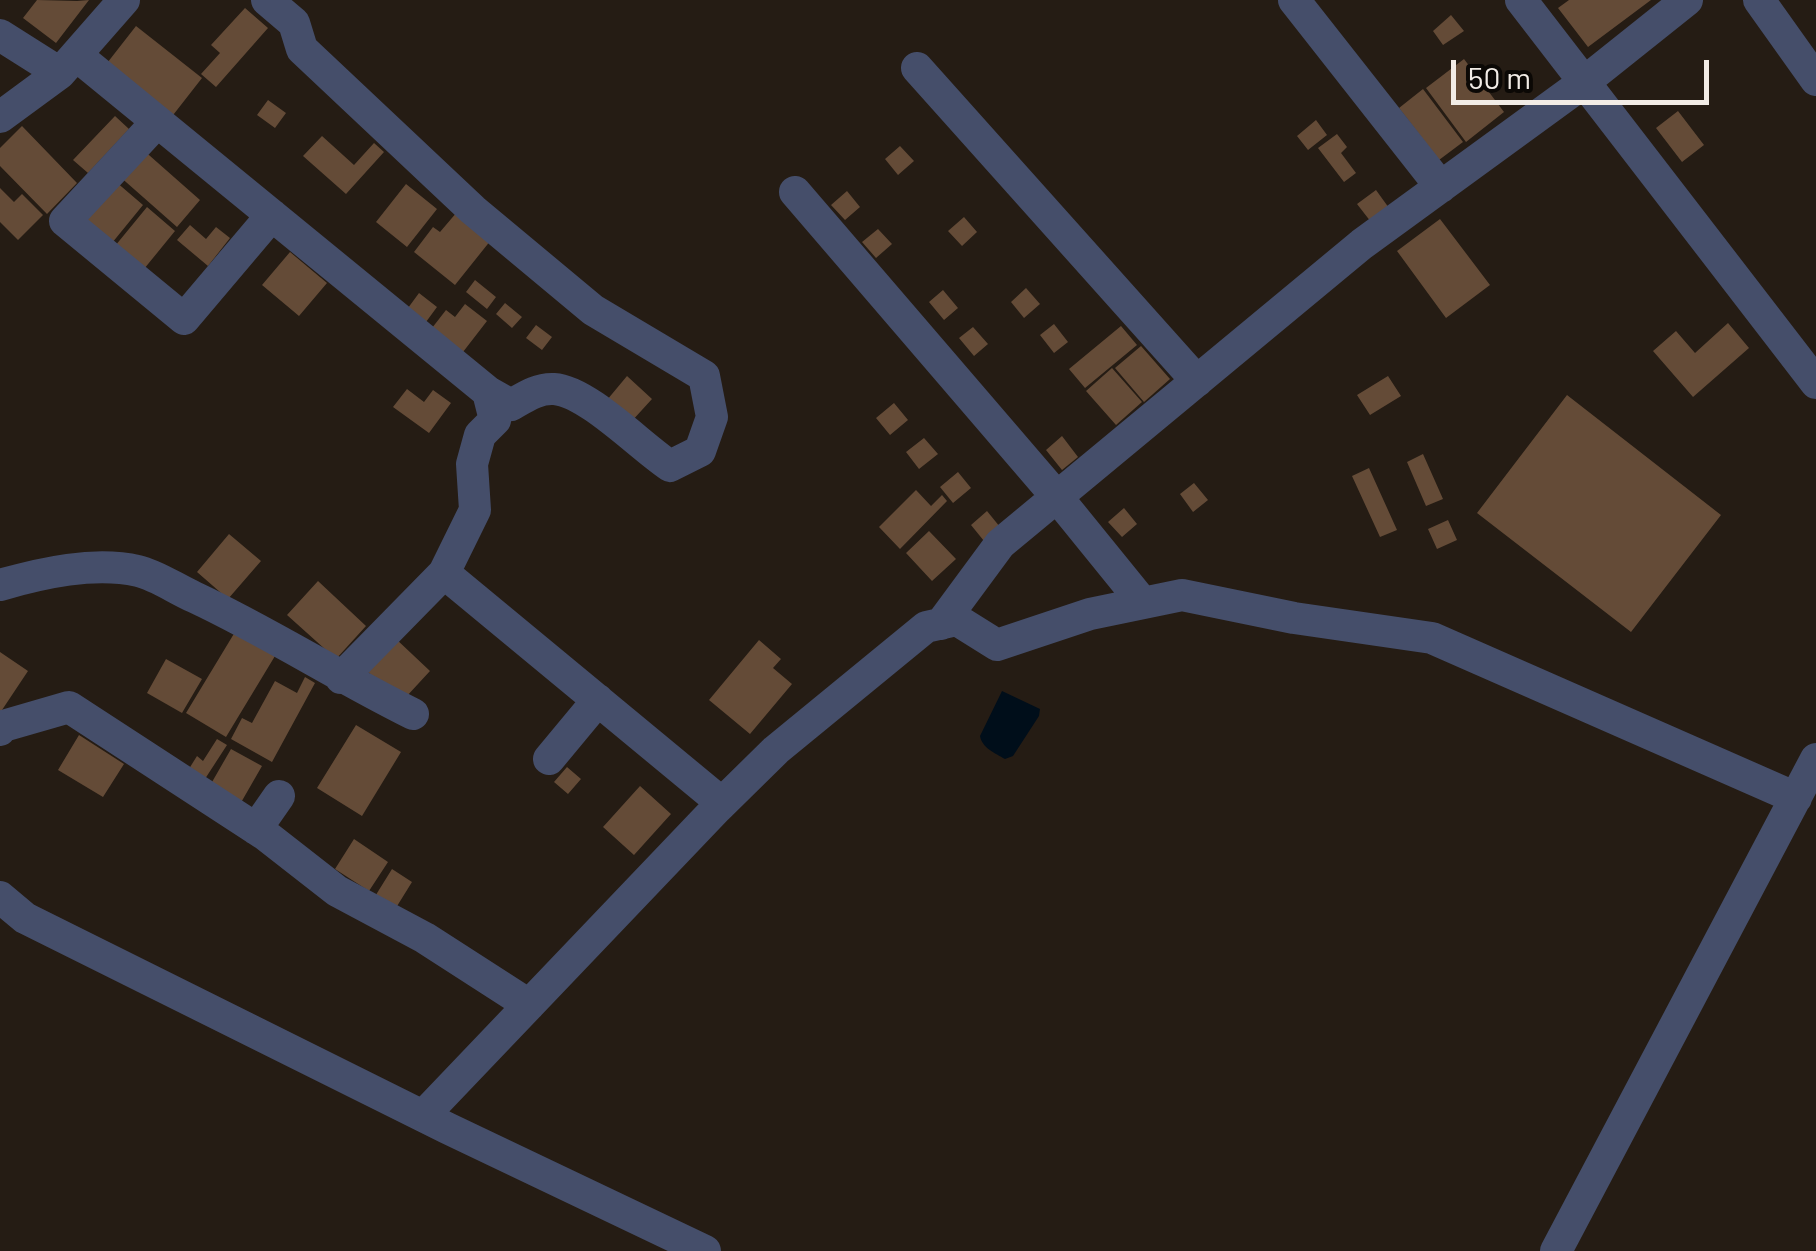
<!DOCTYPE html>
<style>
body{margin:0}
#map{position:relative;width:1816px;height:1251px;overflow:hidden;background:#251c14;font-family:Barlow,sans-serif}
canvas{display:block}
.scale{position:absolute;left:1451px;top:60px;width:258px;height:45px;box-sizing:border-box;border:5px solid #f2ece6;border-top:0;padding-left:12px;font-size:30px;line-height:35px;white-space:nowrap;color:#f2ece6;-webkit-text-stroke:8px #0b0805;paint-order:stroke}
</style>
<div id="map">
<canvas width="1816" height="1251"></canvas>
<div class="scale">50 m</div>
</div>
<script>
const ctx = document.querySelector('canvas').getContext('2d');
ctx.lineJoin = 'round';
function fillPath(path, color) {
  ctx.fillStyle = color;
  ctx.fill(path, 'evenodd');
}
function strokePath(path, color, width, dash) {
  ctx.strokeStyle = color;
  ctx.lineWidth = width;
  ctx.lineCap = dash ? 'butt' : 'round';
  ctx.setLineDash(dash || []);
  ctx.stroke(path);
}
const water = new Path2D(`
 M1002,691L1040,709L1039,716L1013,756L1005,759C995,753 982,748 980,736Z`);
const building = new Path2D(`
 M37,0L77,1L89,0L56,43L23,18Z
 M1569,0H1651L1588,47L1558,8Z
 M245,8L268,28L216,87L201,74L220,53L211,45Z
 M1451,15L1464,31L1443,45L1433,31Z
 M136,26L202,78L170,119L104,67Z
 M1464,59L1504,112L1466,142L1426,88Z
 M1423,89L1463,142L1439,160L1399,108Z
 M268,100L286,113L275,128L257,115Z
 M1678,111L1704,145L1682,162L1656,128Z
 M115,116L129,129L88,173L73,160Z
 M1316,120L1327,135L1308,150L1297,136Z
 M22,126L77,183L47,214L0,166V148Z
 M1337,134L1347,147L1341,153L1356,173L1344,182L1318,148Z
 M322,136L354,165L374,143L384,152L346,194L303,156Z
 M900,146L914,161L898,175L885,159Z
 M141,148L200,200L177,227L118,175Z
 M115,181L143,205L112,243L83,219Z
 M406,184L437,209L407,247L376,222Z
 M0,188L14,202L22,194L43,215L18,240L0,222Z
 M1376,190L1389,208L1371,222L1357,204Z
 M847,191L860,207L845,220L831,205Z
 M147,207L175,231L144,269L115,246Z
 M457,212L491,240L455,285L414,252L433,227L440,232Z
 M964,217L977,232L962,246L948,231Z
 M1440,219L1490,285L1446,318L1397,251Z
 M190,225L206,239L216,227L230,238L208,266L177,240Z
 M878,229L892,244L876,258L862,242Z
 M290,252L327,283L299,316L262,285Z
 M475,280L496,297L487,309L466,292Z
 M1026,288L1040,304L1024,318L1011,302Z
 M943,290L958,308L944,320L929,302Z
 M419,293L437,307L426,322L408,308Z
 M505,303L522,317L512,328L496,314Z
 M465,304L487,321L463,352L432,328L446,310L455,317Z
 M1728,323L1749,348L1693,397L1653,351L1676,331L1695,353Z
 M1054,324L1068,342L1054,353L1040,335Z
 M536,325L552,337L542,350L526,338Z
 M1121,326L1137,345L1085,388L1069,369Z
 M973,327L988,344L974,356L959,338Z
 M1141,346L1170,379L1144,402L1115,368Z
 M1112,368L1142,402L1116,425L1086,391Z
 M627,376L652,399L631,422L607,400Z
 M1388,376L1401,396L1370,415L1357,395Z
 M407,389L424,402L433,390L451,403L429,433L393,407Z
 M1567,395L1721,515L1631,632L1477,513Z
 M894,403L908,420L890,435L876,418Z
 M1062,436L1078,457L1062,470L1046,450Z
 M924,438L938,454L919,469L906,452Z
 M1423,454L1443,499L1426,506L1407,462Z
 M1369,468L1397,530L1380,537L1352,476Z
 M958,472L971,488L953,503L940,487Z
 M1194,483L1208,500L1193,512L1180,494Z
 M916,490L931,506L942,495L947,501L900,549L879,527Z
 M1124,508L1137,524L1122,537L1108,522Z
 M987,511L1000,527L984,541L971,525Z
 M1448,520L1457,540L1437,549L1428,529Z
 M929,531L956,559L932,581L906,553Z
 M229,534L261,561L228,599L197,572Z
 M318,581L366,626L336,659L287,615Z
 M235,632L275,656L226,737L186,713Z
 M395,638L430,671L406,697L388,691L365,669Z
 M759,640L781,659L773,668L792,684L750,734L709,700Z
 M0,652L28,671L0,713Z
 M166,659L202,679L182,713L147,693Z
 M305,677L315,683L272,762L231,739L242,718L252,723L275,681L297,693Z
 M356,725L401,752L362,816L317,788Z
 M79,735L124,764L103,797L58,770Z
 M217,739L227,745L203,782L187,772L197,756L203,761Z
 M231,749L262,766L239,806L208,789Z
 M567,767L581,779L568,794L554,782Z
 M640,786L671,814L634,855L603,827Z
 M354,839L388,862L369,891L335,869Z
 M392,869L412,882L394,911L374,898Z`);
const minor = new Path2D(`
 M1294,0L1441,187
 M1521,0L1816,383
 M1759,0L1816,80
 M0,35L60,73
 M76,55L488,392L511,405C525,397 538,388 554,389C587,391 640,446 670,466L700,451L712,417L704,376L593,310L473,210L302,49L294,23L267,0
 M917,68L1197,381
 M0,117L60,73L124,0
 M157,122L65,221L184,319L272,215
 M795,192L1057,497L1143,603
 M444,573L722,803
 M0,585C42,573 94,561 138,571C156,575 176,589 194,597C269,632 338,677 413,714
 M941,624L1000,544L1362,244L1583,83L1687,0
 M341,678L444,573L475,510L472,464L480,435L495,420L488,392
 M0,730L3,726L69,707L264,834L337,891L425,938L529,1005
 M549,759L598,700
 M256,829L279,796
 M0,897L25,918L447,1128L705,1251
 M423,1116L717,808L776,750L926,627L957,620L997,645L1090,614L1182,595L1294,618L1432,638L1796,798
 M1556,1251L1816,759`);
fillPath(water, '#000e1a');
fillPath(building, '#644b37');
strokePath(minor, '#454e6a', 32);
</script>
